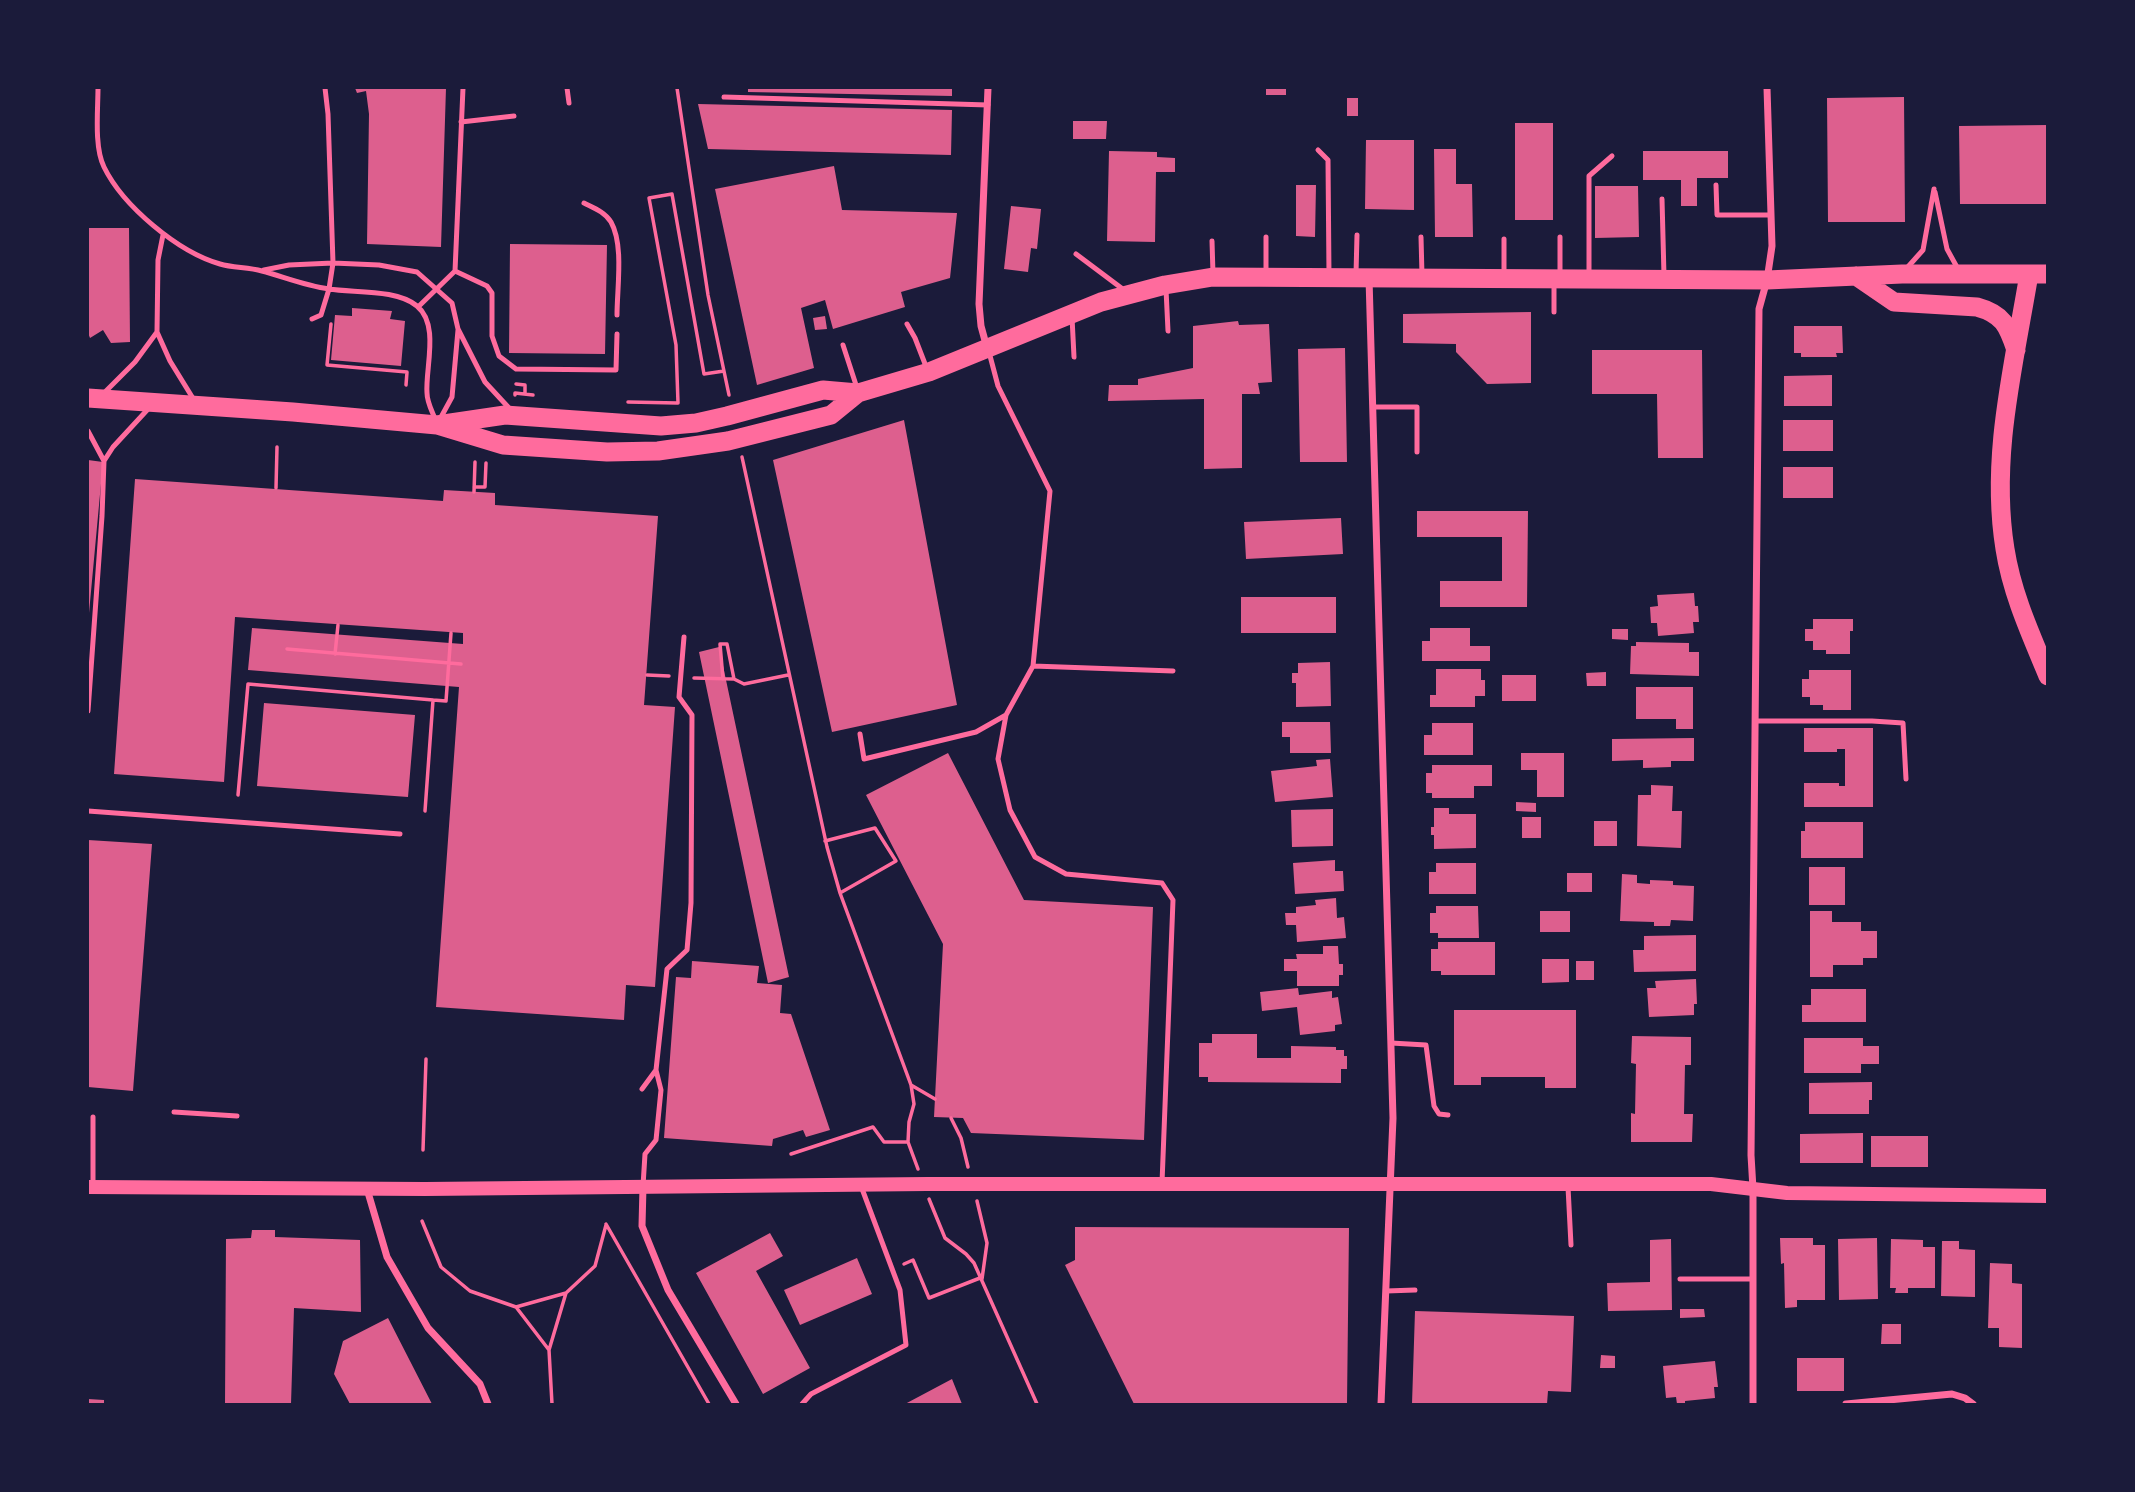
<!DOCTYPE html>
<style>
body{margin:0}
#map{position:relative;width:2135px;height:1492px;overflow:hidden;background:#1b1b3a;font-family:"Golos Text",sans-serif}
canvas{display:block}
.frame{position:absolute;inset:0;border:89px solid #1b1b3a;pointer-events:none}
</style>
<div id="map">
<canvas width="2135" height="1492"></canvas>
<div class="frame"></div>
</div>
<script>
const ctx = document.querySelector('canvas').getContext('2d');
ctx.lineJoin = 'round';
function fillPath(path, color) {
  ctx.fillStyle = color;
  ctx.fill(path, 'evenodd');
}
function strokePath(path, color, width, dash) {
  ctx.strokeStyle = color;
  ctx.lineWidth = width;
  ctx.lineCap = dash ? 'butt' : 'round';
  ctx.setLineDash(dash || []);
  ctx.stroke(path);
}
const building = new Path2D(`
 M355,88H446L441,247L367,244L369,114L366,91L357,93Z
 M748,88H952V96L748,92Z
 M1266,88H1286V95H1266Z
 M1904,97L1905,222H1828L1827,98Z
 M1347,98H1358V116H1347Z
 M698,104L952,110L951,155L708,149Z
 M1073,121H1107L1106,139H1073Z
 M1515,123H1553V220H1515Z
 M2048,125V204H1960L1959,126Z
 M1366,140H1414V210L1365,209Z
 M1434,149H1456V184H1472L1473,237H1435Z
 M1109,151L1157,152V157L1175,158V172H1156L1155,242L1107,241Z
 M1643,151H1728V178H1697V206H1681V180H1643Z
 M834,166L842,210L957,213L950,278L901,292L905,307L833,329L825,300L801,308L814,368L757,385L715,189Z
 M1296,185H1316L1315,237L1296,236Z
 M1595,186H1638L1639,237L1595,238Z
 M1011,206L1041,209L1037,249L1031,248L1028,272L1004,269Z
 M88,228H129L130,342L111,343L103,330L90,338L88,333Z
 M510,244L607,245L605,354L509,353Z
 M352,308L392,311L390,319L405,321L401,366L331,360L335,315L352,316Z
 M1531,312V383L1487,384L1456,352V344L1403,343V314Z
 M825,316L827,329L815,330L813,318Z
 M1238,321L1239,325L1269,324L1272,382L1258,383L1260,394H1242V468L1204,469V399L1108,401L1109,385H1138V379L1193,368V326Z
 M1794,326H1842L1843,353H1836L1837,357H1801V353H1794Z
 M1345,348L1347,462H1300L1298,349Z
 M1592,350H1702L1703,458H1658L1657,394H1592Z
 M1832,375V406H1784V376Z
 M904,420L957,705L832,732L773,460Z
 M1783,420H1833V451H1783Z
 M88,460L103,462L89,613H88Z
 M1783,467H1833V498H1783Z
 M135,479L443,501L444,490L495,493V505L658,516L644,705L675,707L655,987L626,985L624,1020L436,1007L459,687L248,670L252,628L463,644V633L235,617L224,782L114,774Z
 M1417,511H1528L1527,607H1440V581H1502V537H1417Z
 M1341,518L1343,554L1246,559L1244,522Z
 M1694,593L1695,606H1698L1699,622H1693L1694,633L1658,636L1657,623H1651L1650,607L1658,606L1657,595Z
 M1241,597H1336V633H1241Z
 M1813,619H1853V631H1850V654H1826V650H1813V641H1805V629H1813Z
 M1430,628H1470V646H1490V661H1422V641H1430Z
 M1612,629H1628V640L1612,639Z
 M1636,642L1689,643V652H1699V676L1630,674L1631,646H1636Z
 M719,647L789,977L768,983L699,652Z
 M1330,662L1331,706L1296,707V683H1292V673H1298V663Z
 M1436,669H1481V680H1485V696H1475V707H1430V695H1436Z
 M1809,670H1851V710H1823V705H1810V697H1802V679H1809Z
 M1606,672V686H1587L1586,673Z
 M1502,675H1536V701H1502Z
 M1636,687H1693V729H1676V719H1636Z
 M264,703L415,715L408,797L257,786Z
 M1282,722H1330L1331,753H1290V737H1282Z
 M1432,723H1473V755H1424V735H1432Z
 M1804,728H1873V807H1804V783H1839V786H1845V749H1837V752H1804Z
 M1694,738V761H1671V767L1643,768V760L1612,761V739Z
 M948,753L1024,900L1153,907L1144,1140L971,1133L963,1118L934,1117L943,944L866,795Z
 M1521,753H1564V797H1537V770H1521Z
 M1330,759L1333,797L1275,802L1271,771L1317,766L1316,760Z
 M1432,765H1492V786H1474V798H1432V793H1426V773H1432Z
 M1651,785L1673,786L1672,811H1682L1681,848L1637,846L1638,795H1651Z
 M1516,802L1536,803V812L1516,811Z
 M1434,808H1449V814H1476V848L1434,849V835H1431V827H1434Z
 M1333,809V846L1292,847L1291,810Z
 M1522,817H1541V838H1522Z
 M1594,821H1617V846H1594Z
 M1805,822H1863V858H1801V831H1805Z
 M88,840L152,844L133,1091L88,1087Z
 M1335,860V871H1343L1344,891L1295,894L1293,863Z
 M1436,863H1476V894H1429V872H1436Z
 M1809,867H1845V905H1809Z
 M1567,873H1592V892H1567Z
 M1622,874L1637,875V883L1650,884V880L1673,881V885L1694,886L1693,921L1671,920L1670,926H1654V922L1620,921Z
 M1336,898L1337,918L1344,917L1346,938L1297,942L1296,925H1286L1285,913H1296V907L1316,905L1315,900Z
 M1436,906H1478L1479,938H1438V933H1430V913H1436Z
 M1540,911H1570V932H1540Z
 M1810,911H1832V922H1861V931H1877V958H1863V965H1833V977H1810Z
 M1696,935V971L1634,972L1633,950H1644V936Z
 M1438,942H1495V975H1441V971H1431V949H1438Z
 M1323,946H1338L1339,964H1343V975H1339V986H1297V971H1284V959H1297L1296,954H1323Z
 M1542,959H1569V982L1542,983Z
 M692,961L759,966L757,983L782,985L780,1013L791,1014L830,1130L806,1137L803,1130L773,1139L772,1146L664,1138L676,977L691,978Z
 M1576,961H1594V980H1576Z
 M1696,979L1697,1004H1694V1015L1649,1017L1647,988H1656L1655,981Z
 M1298,988L1299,995L1332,991V998L1338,997L1342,1024L1335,1025V1031L1300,1035L1297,1007L1262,1011L1260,992Z
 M1811,989H1866V1022H1802V1005H1811Z
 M1454,1010H1576V1088H1545V1077H1481V1085H1454Z
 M1212,1034H1257V1058H1291V1046L1336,1047V1050H1344V1056H1347V1069H1341V1083L1208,1082V1077H1199V1043H1212Z
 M1632,1036L1691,1037V1065H1685L1684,1114H1693L1692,1142H1631V1113L1635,1114L1636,1064L1631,1063Z
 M1804,1038H1863V1046H1879V1064H1861V1073H1804Z
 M1872,1082V1100H1869V1114H1809V1083Z
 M1863,1133V1163H1800V1134Z
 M1871,1136H1928V1167H1871Z
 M1075,1227L1349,1228L1347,1404H1134L1065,1265L1075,1260Z
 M252,1230H275V1237L360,1240L361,1312L294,1308L291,1404H225L226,1239L251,1238Z
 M770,1233L783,1256L756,1271L810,1368L763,1394L696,1273Z
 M1780,1238H1813V1245H1825V1300H1797V1307L1785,1308L1784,1263L1781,1264Z
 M1877,1238L1878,1299L1839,1300L1838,1239Z
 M1671,1239L1672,1310L1608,1311L1607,1283L1650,1282V1240Z
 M1891,1239L1923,1240V1247H1935V1288H1908V1293H1895L1896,1288H1890Z
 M1942,1241H1959V1249L1975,1250V1297L1941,1296Z
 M857,1258L872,1294L800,1325L784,1290Z
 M1990,1263L2012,1264V1283L2022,1284V1348L1999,1347V1328H1988Z
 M1680,1309H1704L1705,1317L1680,1318Z
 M1415,1311L1574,1316L1571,1392L1548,1391L1547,1404H1412Z
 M388,1318L432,1404H350L334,1374L343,1341Z
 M1882,1324H1901V1344H1881Z
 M1601,1355L1615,1356V1368H1600Z
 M1797,1358H1844V1391H1797Z
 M1715,1361L1718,1387H1714L1715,1398L1685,1401V1404H1677L1676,1397L1666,1398L1663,1366Z
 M952,1379L962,1404H905Z
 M88,1399L104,1400V1404H88Z`);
const path = new Path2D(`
 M677,88L708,295L729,395
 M331,324L327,365L407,372L406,385
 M516,384L525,385V394
 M515,395V393L533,395
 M628,402L677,403
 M678,403L676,345L649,198L672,194L704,374L724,371
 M742,457L827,847L840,893L911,1085L914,1104L909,1122L908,1142L918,1169
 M474,487H485L486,463
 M276,488L277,447
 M474,492L475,462
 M287,649L461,664
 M335,654L338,625
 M647,675L669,676
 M694,678L734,679L744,684L788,675
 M723,679L720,644H727L734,679
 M433,700L446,701L451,633
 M238,795L248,684L433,700L425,811
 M825,841L875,828L896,861L840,893
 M911,1085L935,1099
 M951,1118L961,1138L968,1167
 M423,1150L426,1059
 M791,1154L873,1127L884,1142H908
 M929,1199L945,1238L966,1254L974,1263L1037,1404
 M977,1201L987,1243L982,1279
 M422,1221L441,1267L470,1291L516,1307L549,1350L552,1404
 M606,1224L709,1404
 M904,1264L913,1260L929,1298L980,1278
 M516,1307L566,1293L595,1266L606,1225
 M549,1350L566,1293`);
const service = new Path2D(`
 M98,88C98,110 94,147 104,167C123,206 178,252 220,264C233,268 248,267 262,271C284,277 306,286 329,289C354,293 397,289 417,306C440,325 425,369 427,393C427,402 432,411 435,419
 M567,88L569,103
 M724,97L988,105
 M461,122L514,116
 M1318,150L1328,160L1329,275
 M1716,185L1717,215H1770
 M1935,192L1947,249L1958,269
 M1662,199L1664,276
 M584,203C594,208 605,212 611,222C624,245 617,288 617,315
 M163,235L158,260L157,332L170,361L194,400
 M1266,237V275
 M1421,237L1422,275
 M1560,237V276
 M1504,239V274
 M1212,241L1213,274
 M1076,254L1124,290
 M1906,269L1923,250L1934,189
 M264,270L289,265L333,263L379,265L417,272L452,303L458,329L485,382L509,408
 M455,271L487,286L492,293V336L499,356L516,369L616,370L617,334
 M1356,274L1357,235
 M1589,276V176L1612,156
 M1554,284V312
 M1166,289L1168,331
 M418,307L455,271L463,88
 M1072,317L1074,357
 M312,319L321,315L329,289L333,263L328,114L325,88
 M907,324L915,338L927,369
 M843,345L857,388
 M989,352L998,386L1050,491L1033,666L1006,715L998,759L1010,810L1035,857L1066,874L1162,883L1173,900L1162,1183
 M104,393L135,362L157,332
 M1373,407H1417V452
 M440,419L452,397L458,330
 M88,431L104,461L102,516L88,711
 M104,461L113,447L149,408
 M1033,666L1173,671
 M1755,721H1872L1903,723L1906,779
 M860,734L864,759L976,732L1006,715
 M88,811L400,834
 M1391,1043L1426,1045L1434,1106L1439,1114L1448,1115
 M642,1089L656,1070
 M174,1112L237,1116
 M93,1117V1184
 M643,1186L645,1154L656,1140L661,1090L656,1070L667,969L687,950L691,903L692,715L679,697L684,637
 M1568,1187L1571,1245
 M1680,1279H1753
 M1386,1291L1415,1290
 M802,1404L811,1394L906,1345L900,1290L861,1186`);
const minor = new Path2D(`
 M1369,278L1393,1118L1381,1404
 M987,348L981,326L979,304L988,88
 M643,1187L642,1226L668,1290L736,1404
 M367,1189L387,1257L428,1328L480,1384L488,1404
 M1753,1404V1189L1751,1155L1759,309L1767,280L1772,246L1767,88
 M1846,1404L1952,1394L1965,1398L1973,1404`);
const secondary = new Path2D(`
 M88,1187L425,1189L927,1184H1711L1787,1193L2048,1196`);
const trunk = new Path2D(`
 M2029,274C2014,365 1990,457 2005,549C2012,594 2031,635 2048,676
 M1856,276L1894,302L1977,307C2003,314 2008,326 2016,350
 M88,398L293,412L437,425L503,445L607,452L658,451L728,441L831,415L858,393
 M437,425L505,415L661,426L696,423L727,416L823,390L858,393L929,372L1101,302L1165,285L1213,277L1767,280L1902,274H2048`);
fillPath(building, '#dd5f8e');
strokePath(path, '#ff6b9d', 3.5);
strokePath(service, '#ff6b9d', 5);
strokePath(minor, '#ff6b9d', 7);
strokePath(secondary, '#ff6b9d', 14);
strokePath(trunk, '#ff6b9d', 19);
</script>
